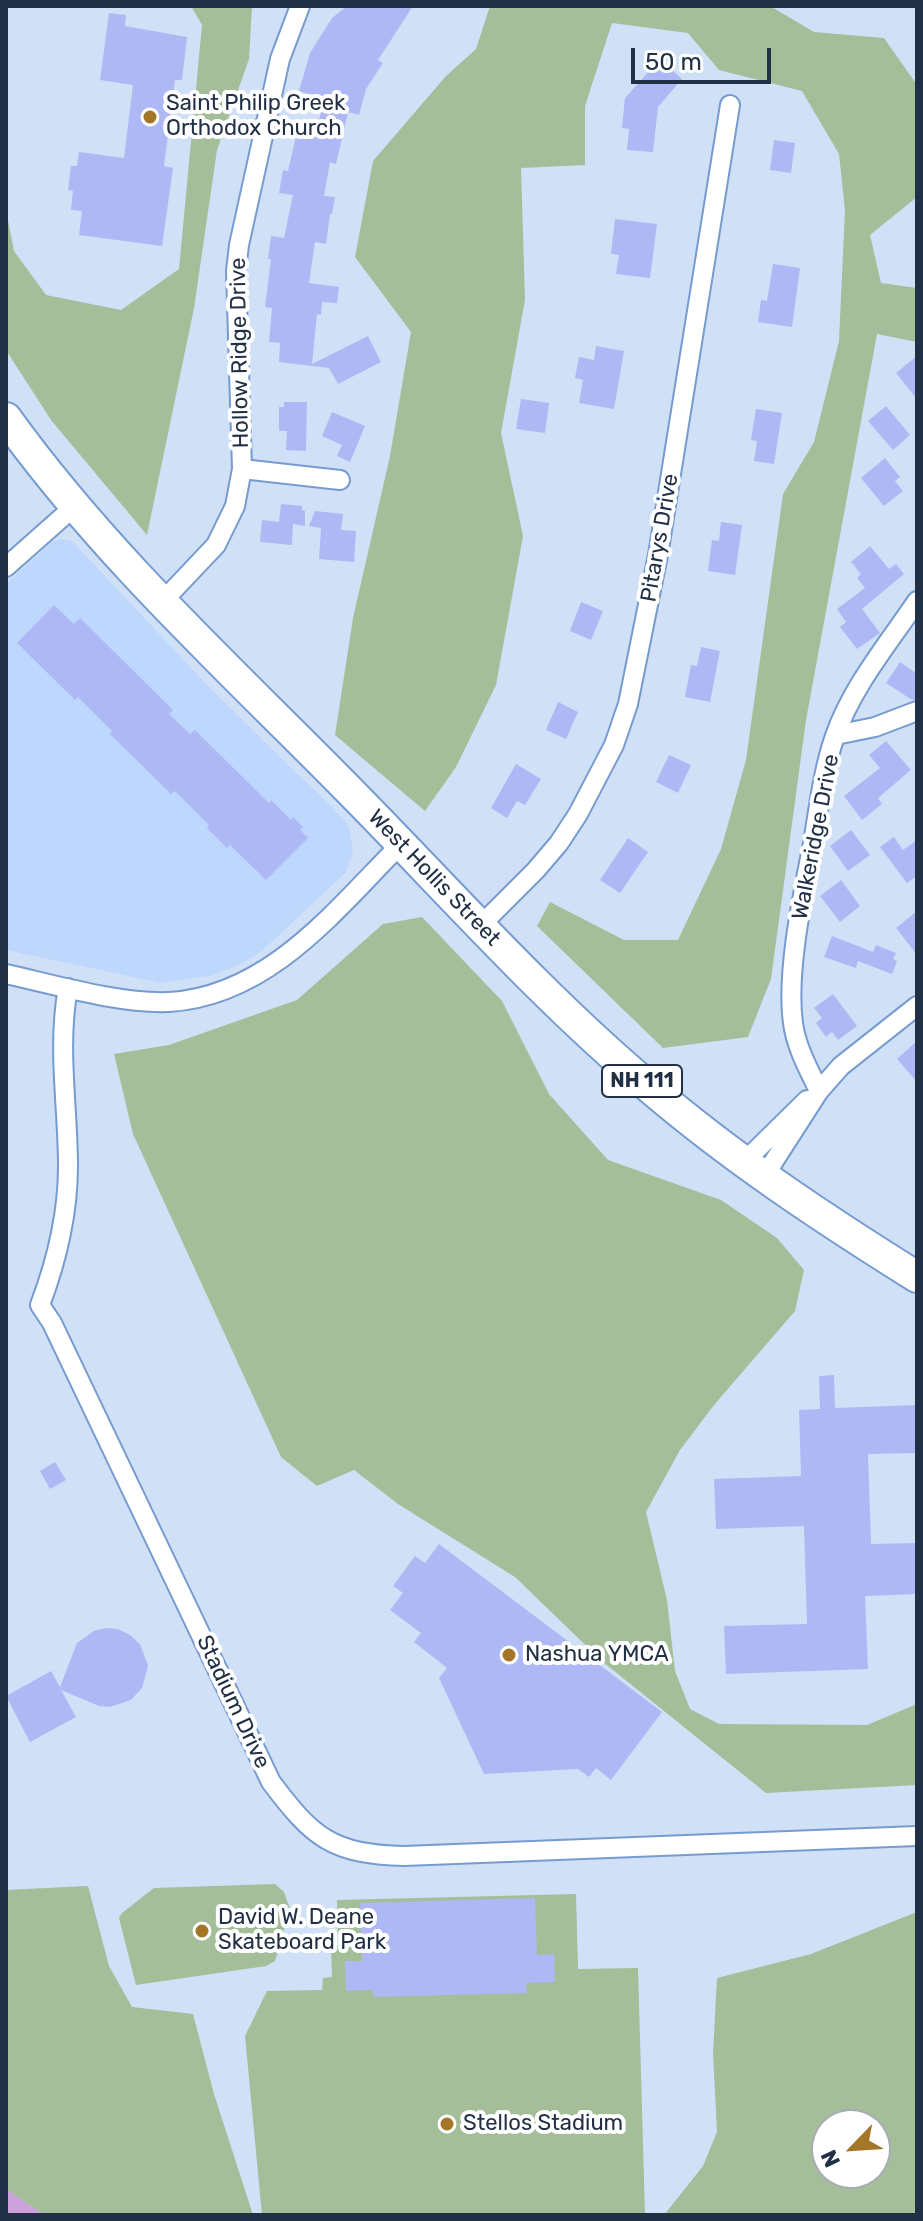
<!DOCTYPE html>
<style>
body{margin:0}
#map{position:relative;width:923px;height:2221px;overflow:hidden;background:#d0e0f7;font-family:Rubik,sans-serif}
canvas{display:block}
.frame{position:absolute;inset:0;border:8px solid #213045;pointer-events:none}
.north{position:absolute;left:811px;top:2109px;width:80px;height:80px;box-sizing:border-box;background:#fff;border:2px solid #a6acb5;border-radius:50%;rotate:245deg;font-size:22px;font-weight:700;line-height:32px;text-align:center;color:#213045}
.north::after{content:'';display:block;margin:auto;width:28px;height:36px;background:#a37628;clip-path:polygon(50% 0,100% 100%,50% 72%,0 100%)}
.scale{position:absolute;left:631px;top:48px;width:140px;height:36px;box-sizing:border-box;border:4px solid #213045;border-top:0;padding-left:10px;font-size:24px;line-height:28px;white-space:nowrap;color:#213045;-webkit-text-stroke:6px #fff;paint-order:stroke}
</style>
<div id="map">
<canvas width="923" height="2221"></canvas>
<div class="frame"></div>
<div class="north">N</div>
<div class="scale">50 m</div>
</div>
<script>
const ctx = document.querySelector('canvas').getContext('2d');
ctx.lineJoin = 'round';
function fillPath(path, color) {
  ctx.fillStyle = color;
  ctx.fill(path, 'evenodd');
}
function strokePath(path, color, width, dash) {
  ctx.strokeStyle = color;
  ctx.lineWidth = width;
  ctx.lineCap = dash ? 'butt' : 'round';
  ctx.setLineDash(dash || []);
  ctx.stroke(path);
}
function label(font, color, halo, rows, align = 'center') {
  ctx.font = font + ' Rubik,sans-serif';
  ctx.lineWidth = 8;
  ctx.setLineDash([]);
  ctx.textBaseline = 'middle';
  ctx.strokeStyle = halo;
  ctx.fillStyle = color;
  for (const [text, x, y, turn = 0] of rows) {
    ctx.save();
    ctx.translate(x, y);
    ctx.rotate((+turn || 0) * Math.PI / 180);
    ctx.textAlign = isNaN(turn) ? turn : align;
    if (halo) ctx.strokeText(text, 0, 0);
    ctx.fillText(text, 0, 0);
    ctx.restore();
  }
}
const built = new Path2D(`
 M62,539L72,541L211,689L345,820L350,830L353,853L346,872L262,951L243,963L210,976L161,983L6,950V584L53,541Z`);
const green = new Path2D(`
 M191,6H252L249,59L217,150L194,308L147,535L51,420L6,350V210L14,251L46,295L121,310L179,269L202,25Z
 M490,6H770L814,32L884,38L917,85V197L870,235L881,283L917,288V342L877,334L806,720L771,979L748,1037L663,1048L537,926L550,902L624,940H678L721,849L746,760L783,494L814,442L839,341L845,210L839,154L802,91L719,70L688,33L612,23L585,106V165L521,168L525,300L501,433L523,536L496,685L456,767L425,811L335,735L353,618L390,456L411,332L355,257L373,161L446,76L476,49Z
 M422,917L502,1001L549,1094L608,1160L721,1200L777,1238L804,1270L795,1311L714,1405L680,1450L646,1512L667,1600L675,1671L690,1709L719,1724L867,1725L917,1704V1785L766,1793L603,1662L515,1577L398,1504L354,1470L317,1486L281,1457L133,1134L114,1054L169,1045L297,1000L383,924Z
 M275,1884L284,1892L290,1909L275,1961L266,1966L136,1985L119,1918L122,1913L154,1888Z
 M88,1886L109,1966L132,2007L193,2014L214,2094L253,2215H44L6,2189V1890Z
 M576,1894L578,1969L638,1968L645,2215H262L245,2036L267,1991L322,1990L323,1978L332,1977L331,1946L338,1945L337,1900Z
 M917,1912V2215H664L703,2166L717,2132L713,2053L717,1978L811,1954ZM875,2125V2173H827V2125Z`);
const water = new Path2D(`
 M6,2189L44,2215H6Z`);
const building = new Path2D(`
 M347,6H413L378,60L383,63L366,89L359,115L348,112L336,164L330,162L324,196L335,197L332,214H330L326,244L315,242L309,283L339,287L337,303L322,302L321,315L317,314L312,364L368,336L381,362L338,384L329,368L279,362L280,343L269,342L272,308L265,307L271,259H268L271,236L284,238L293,195L279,193L283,170L288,171L297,132L315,136L323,104L321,103L322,98L299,91L310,53L332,18Z
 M109,13L126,15L125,26L187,37L182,80H175L164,166L173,168L162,246L79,235L82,211L71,210L73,191L68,190L71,166H77L79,152L124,158L133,85L100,80Z
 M660,59L682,79L658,107L653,152L627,150L629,129L622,128L625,98Z
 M774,140L795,143L791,173L770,170Z
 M615,219L657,224L650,278L616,274L619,255L611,254Z
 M773,264L800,268L792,327L758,322L761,300L767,301Z
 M596,346L624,351L614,409L579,403L583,380L575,378L579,357L594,360Z
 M917,356V399L896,373Z
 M521,399L549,403L545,433L516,429Z
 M284,402H307L306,451L286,450L287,431H279V407H284Z
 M886,406L910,435L893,450L868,421Z
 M756,409L782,413L774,464L754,461L757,441L751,440Z
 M332,412L365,426L350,462L337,456L342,445L322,436Z
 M885,458L900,477L895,481L903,491L884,506L861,478Z
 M281,504L302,506V510L305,511V526L293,524L292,545L260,542L262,520L279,522Z
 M315,511L343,514L341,530L356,531L354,562L319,559L321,528L309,526Z
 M721,522L742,525L735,575L708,571L712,540L719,541Z
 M870,546L889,569L896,564L904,574L862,609L880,633L857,649L840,627L846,622L837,609L865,588L857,578L861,574L851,562Z
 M581,602L603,611L591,640L570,631Z
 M54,605L74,624L80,618L173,710L169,714L190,734L195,730L269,803L271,800L291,820L293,817L303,827L300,830L308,838L266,880L230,845L227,848L207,828L209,825L175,791L171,794L110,734L112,731L78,697L75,700L17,643Z
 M701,647L720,651L710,702L685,697L691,665L697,666Z
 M900,662L917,674V699L912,700L886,683Z
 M558,702L578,712L566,739L546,730Z
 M886,741L911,770L878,798L882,804L862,820L844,796L880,768L869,755Z
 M669,755L691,765L678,793L656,782Z
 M516,764L541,779L525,805L517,801L507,818L491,808Z
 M851,830L870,855L848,871L830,846Z
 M894,837L903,850L917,840V876L907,883L880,847Z
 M628,838L648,852L620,893L600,880Z
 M841,880L860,906L840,922L820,896Z
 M917,911V955L896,928Z
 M832,936L873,952L876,945L896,953L893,959L897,961L892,974L858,961L856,968L824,957Z
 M833,994L857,1026L838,1040L832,1032L826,1037L816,1023L822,1018L814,1008Z
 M917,1041V1082L897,1059Z
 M834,1375L835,1408L917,1405V1453L868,1454L871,1544L917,1543V1594L865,1596L868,1669L726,1674L724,1626L807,1624L804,1526L716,1529L714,1479L801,1476L799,1410L820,1409L819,1376Z
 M55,1462L66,1480L50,1489L40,1471Z
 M439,1544L662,1712L611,1780L596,1768L589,1777L578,1769L484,1774L439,1678L447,1668L414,1642L421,1633L390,1610L403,1593L393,1586L415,1556L425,1563Z
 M106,1628L118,1629L130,1635L140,1644L148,1666L142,1688L131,1700L110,1707L99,1706L61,1690L76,1717L30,1742L6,1696L51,1671L60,1687L77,1643L94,1631Z
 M535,1898L537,1955L554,1954L555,1982L526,1983L527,1993L373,1997V1990L346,1991L345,1961H362L360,1903Z`);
const street = new Path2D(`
 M242,469L340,480
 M6,567L76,505
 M162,602L216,545L235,506L242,469L236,271L239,245L280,59L300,6
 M836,735L875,727L917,711
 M480,926L536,870L559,843L578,814L614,745L628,704L658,555L730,105
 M6,974C55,985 120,1004 169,1002C270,996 336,909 402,843
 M68,988C57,1047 68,1107 68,1166C68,1215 57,1260 40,1305L52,1323L271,1782C313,1838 332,1854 404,1856L917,1836
 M819,1091C809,1070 796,1047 793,1023C786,972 803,894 813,843C819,807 823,770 835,736C852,687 888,644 917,601
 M744,1162L807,1100
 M765,1175L819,1091L841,1066L917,1006`);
const primary = new Path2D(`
 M6,418C101,550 221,661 335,776C439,880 536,992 649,1087C732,1158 824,1219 917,1277`);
const markers = [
 [150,117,8,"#a37628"],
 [509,1655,8,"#a37628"],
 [202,1931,8,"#a37628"],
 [447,2124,8,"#a37628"]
];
const shields = [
 [642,1081,80]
];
const shieldNames = [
 ["NH 111",642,1081]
];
const poiNames = [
 ["Saint Philip Greek",166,104],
 ["Orthodox Church",166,129],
 ["Nashua YMCA",525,1655],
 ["David W. Deane",218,1918],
 ["Skateboard Park",218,1943],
 ["Stellos Stadium",463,2124]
];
const streetNames = [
 ["Hollow Ridge Drive",240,353,-91],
 ["Pitarys Drive",660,538,-80],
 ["Walkeridge Drive",816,837,-79],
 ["West Hollis Street",434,878,46],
 ["Stadium Drive",233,1702,65]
];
fillPath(built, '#bed8fd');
fillPath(green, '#a3be99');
fillPath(water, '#cba0db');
fillPath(building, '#aeb8f5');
strokePath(street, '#769bcf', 22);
strokePath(primary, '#769bcf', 34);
strokePath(street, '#fff', 18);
strokePath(primary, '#fff', 30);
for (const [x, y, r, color] of markers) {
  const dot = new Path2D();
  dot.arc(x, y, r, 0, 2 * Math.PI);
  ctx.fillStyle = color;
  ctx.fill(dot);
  strokePath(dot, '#fff', 3);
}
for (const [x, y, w] of shields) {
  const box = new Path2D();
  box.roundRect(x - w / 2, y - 16, w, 32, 6);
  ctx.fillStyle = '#fff';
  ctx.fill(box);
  strokePath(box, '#213045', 2);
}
label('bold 20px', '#213045', null, shieldNames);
label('22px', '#213045', '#fff', poiNames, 'left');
label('22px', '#213045', '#fff', streetNames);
</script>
